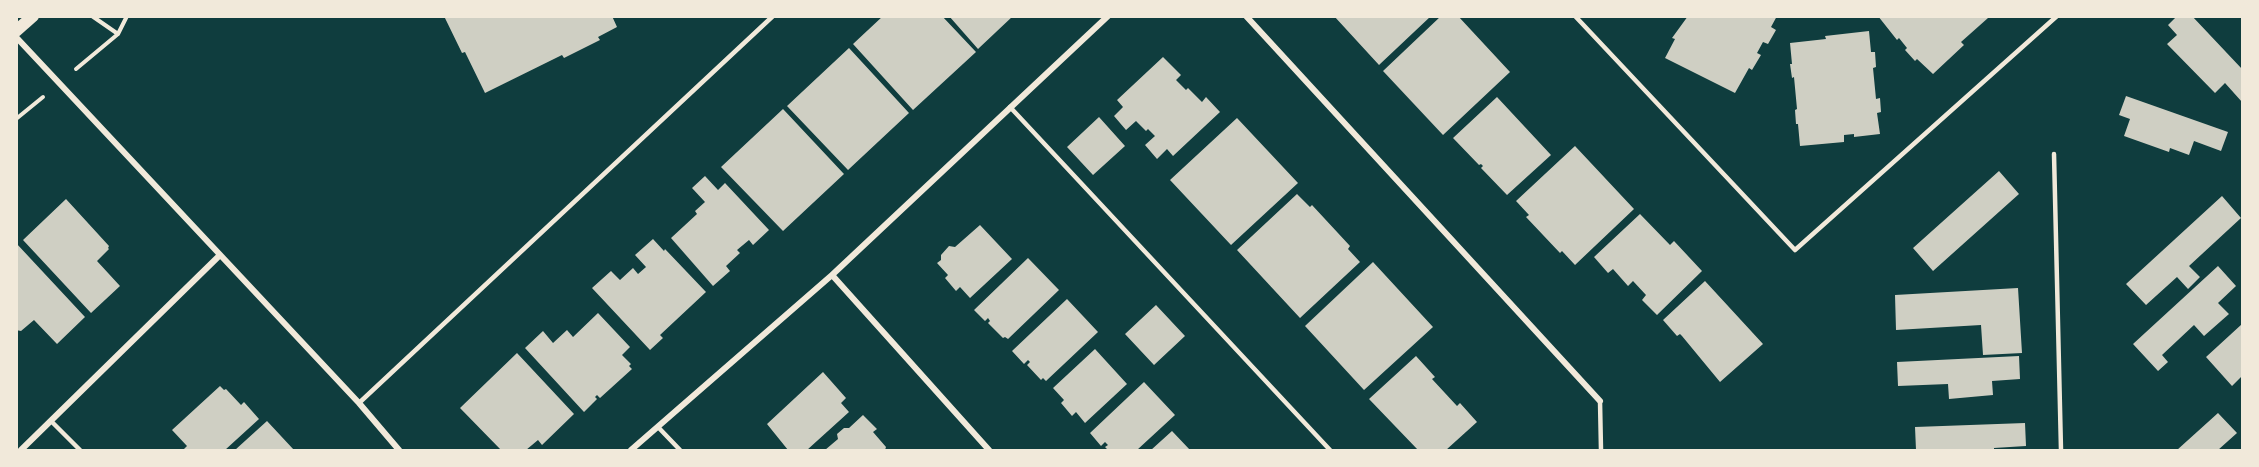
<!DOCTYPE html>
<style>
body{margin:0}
#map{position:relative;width:2259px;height:467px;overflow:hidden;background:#0f3d3e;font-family:"Noto Sans",sans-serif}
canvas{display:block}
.frame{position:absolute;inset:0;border:18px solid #f1e9da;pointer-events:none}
</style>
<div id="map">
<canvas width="2259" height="467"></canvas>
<div class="frame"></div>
</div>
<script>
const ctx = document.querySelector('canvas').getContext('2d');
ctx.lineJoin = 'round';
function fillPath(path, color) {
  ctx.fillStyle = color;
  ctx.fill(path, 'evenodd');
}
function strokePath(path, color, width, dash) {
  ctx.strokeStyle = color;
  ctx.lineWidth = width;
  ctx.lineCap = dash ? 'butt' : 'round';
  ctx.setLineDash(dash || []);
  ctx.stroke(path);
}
const building = new Path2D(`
 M444,16H612L617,27L598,37L600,40L564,58L562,55L485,93L465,52L462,53Z
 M883,16H942L976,52L913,110L853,44Z
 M949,16H1013L978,49Z
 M1334,16H1431L1379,65Z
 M1441,16H1458L1510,72L1443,135L1383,71Z
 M1688,16H1777L1771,27L1776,30L1768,44L1763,42L1757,53L1761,55L1752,70L1749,68L1735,93L1665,58L1675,39L1672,38Z
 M1878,16H1986L1988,18L1961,42L1964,45L1933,74L1917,59L1915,61L1905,50L1907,48L1899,38L1897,40Z
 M2177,16H2192L2242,69V102L2225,83L2215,93L2167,44L2177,35L2168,25Z
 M1869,31L1871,52H1875L1876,67L1873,68L1876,99L1880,98L1881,112L1877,113L1880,134L1854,137V134L1844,135V142L1800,146L1798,124H1796L1795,110L1797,109L1794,77L1792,78L1790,64H1792L1790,43L1826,39L1825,36Z
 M849,48L909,113L848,170L787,106Z
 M1163,57L1181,75L1176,80L1186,90L1188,88L1202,102L1206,97L1220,112L1173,156L1167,149L1157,159L1145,145L1155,136L1148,129L1146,131L1136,121L1126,130L1114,116L1123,107L1117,100Z
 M2126,96L2228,132L2221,151L2194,141L2189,155L2170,148L2169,152L2124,136L2130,119L2119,115Z
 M1497,97L1551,155L1507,195L1481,168L1483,166L1481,164L1479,165L1453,138Z
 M783,109L844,174L783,231L721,167Z
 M1099,117L1125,146L1093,175L1067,147Z
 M1237,118L1298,183L1231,245L1170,180Z
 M1575,146L1634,209L1575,265L1562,251L1560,253L1526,217L1529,215L1516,201Z
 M1999,171L2019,194L1933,271L1913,248Z
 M705,176L718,190L725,183L769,230L753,245L749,240L737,250L740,253L726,266L730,271L713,286L671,238L697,214L695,211L705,202L692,188Z
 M1297,194L1310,207L1312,205L1350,246L1348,249L1360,262L1300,318L1237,250Z
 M2222,196L2241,218L2189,266L2200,277L2188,289L2177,277L2146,305L2126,284Z
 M66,199L109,246L108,248L109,249L97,261L120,286L91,313L23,240Z
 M1640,214L1670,245L1674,241L1702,271L1657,315L1642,300L1646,295L1633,281L1628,286L1613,269L1608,273L1594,257Z
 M980,225L1012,259L970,298L960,287L956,291L945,278L948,275L937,263L941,260V255L949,246L955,247Z
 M653,239L664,251L665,249L706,292L660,335L663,338L650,350L592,288L611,271L620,280L633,268L638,274L646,267L635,255Z
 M16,243L85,317L57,344L34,320L21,331L16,330Z
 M1028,258L1059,290L1008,339L1005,337L1003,338L988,323L990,321L988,318L985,321L974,310Z
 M1373,262L1433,327L1364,390L1305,326Z
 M2218,266L2236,286L2218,303L2229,314L2204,336L2194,325L2162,355L2168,362L2158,371L2133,344Z
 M1705,281L1763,344L1720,382L1682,336L1680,334L1677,336L1663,320Z
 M2018,288L2022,353L1983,355L1981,325L1896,330L1895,295Z
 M1067,299L1098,332L1046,381L1043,378L1041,380L1027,365L1030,362L1028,360L1024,364L1012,351Z
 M1156,305L1185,336L1154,365L1125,334Z
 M598,313L630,347L622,355L631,364L629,366L632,369L600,398L597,395L595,397L597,399L584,412L525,348L543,331L553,343L567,330L573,337Z
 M2242,324V376L2232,386L2206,357Z
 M1095,349L1127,384L1085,423L1076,412L1072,416L1061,403L1064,400L1053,388Z
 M517,353L574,414L542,445L538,440L526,450H501L460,408Z
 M1416,356L1435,377L1432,379L1457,406L1460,403L1477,422L1446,450H1418L1369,399Z
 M2019,356L2020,379L1992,381L1993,395L1949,399L1948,384L1898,386L1897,362Z
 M823,372L846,398L841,403L849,412L807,450H788L767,424Z
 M1144,382L1175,415L1137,450H1108L1105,447L1108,445L1105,442L1101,446L1090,433Z
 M220,386L224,390L226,389L241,405L244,402L259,419L225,450H183L187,446L172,430Z
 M2218,413L2237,433L2218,450H2177Z
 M863,415L877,429L873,432L886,447L885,450H825L838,439L837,434L844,428H849Z
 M267,421L294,450H235Z
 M2025,423L2026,446L1994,448V450H1916L1915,427Z
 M1172,431L1190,450H1151Z`);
const path = new Path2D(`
 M92,16L118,34
 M76,69L118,34L127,16
 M16,119L43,97`);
const service = new Path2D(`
 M1575,16L1795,250L2057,16
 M1010,107L1330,450
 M2054,154L2061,450
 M1600,401L1601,450
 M359,403L773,16
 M51,421L80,450
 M658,427L680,450`);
const minor = new Path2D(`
 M1246,16L1600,401
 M16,37L359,403L399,450
 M832,275L989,450
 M21,450L220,255
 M631,450L832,275L1108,16`);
const secondary = new Path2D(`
 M16,31L33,16`);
fillPath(building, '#cfcfc3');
strokePath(path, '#f1e9da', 4);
strokePath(service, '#f1e9da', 4.5);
strokePath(minor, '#f1e9da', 6);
strokePath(secondary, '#f1e9da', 12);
</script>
